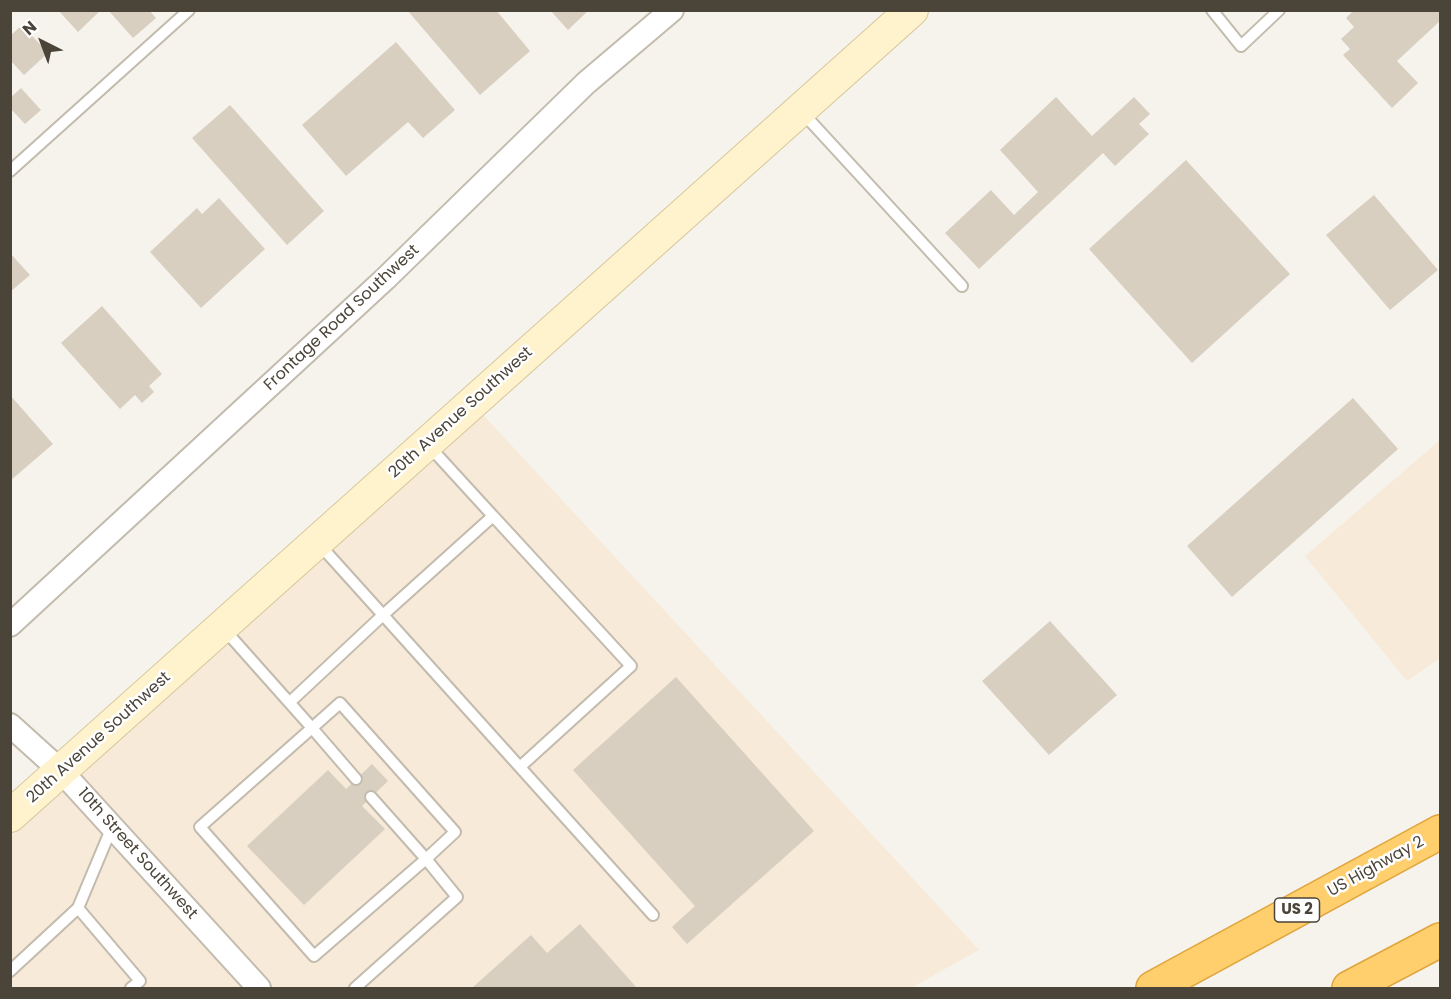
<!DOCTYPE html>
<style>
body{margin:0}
#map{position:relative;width:1451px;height:999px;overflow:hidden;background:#f6f3ec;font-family:Poppins,sans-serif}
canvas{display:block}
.frame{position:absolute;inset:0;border:12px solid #4b4439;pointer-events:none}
.north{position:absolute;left:12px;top:12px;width:60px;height:60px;-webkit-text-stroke:4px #fff;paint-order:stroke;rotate:318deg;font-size:16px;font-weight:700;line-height:24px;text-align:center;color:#4b4439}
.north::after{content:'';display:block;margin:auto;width:21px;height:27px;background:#4b4439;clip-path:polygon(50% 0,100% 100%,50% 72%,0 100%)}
</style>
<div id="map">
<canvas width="1451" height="999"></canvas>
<div class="frame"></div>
<div class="north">N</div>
</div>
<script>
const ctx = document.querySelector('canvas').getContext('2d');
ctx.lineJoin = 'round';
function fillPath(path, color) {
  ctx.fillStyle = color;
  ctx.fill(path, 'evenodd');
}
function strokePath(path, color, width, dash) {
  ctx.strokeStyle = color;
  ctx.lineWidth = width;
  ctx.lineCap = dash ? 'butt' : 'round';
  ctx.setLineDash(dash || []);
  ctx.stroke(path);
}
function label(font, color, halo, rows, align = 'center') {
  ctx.font = font + ' Poppins,sans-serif';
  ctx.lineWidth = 5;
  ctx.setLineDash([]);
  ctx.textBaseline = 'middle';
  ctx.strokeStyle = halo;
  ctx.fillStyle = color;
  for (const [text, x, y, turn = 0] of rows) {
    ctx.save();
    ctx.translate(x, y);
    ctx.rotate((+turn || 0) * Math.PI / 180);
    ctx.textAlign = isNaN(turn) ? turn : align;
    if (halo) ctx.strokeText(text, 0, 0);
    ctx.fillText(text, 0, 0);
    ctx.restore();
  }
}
const commercial = new Path2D(`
 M475,406L979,950L911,988H11L10,818Z
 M1440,440V658L1407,681L1305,556Z`);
const building = new Path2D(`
 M58,10H101L78,32Z
 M108,10H149L156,18L133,38Z
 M407,10H496L530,51L480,95Z
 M550,10H589L568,30Z
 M1354,10H1440V21L1397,61L1418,83L1392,108L1343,55L1350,49L1341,39L1354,27L1346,18Z
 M22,25L48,53L24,75L10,60V36Z
 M396,42L455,110L423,138L408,122L346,176L302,125Z
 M21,88L41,110L25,124L10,108V98Z
 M1056,97L1092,136L1134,97L1150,114L1139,124L1149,134L1115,166L1103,153L979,269L945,233L991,190L1014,215L1038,192L1000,150Z
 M230,105L324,211L287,245L192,138Z
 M1186,160L1290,274L1192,363L1089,249Z
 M1374,195L1438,270L1390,310L1326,235Z
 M219,198L265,249L201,308L150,252L197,208L202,214Z
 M10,253L30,275L10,292Z
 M102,306L162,374L149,386L154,392L142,403L135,395L120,409L61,343Z
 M10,395L53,444L10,481Z
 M1353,398L1398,449L1232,597L1187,546Z
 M1050,621L1117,695L1049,755L982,681Z
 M676,677L814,831L687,944L672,927L695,906L573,770Z
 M372,764L388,781L362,806L385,829L304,905L247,846L328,770L346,789Z
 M580,924L637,988H472L531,935L547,953Z`);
const lane = new Path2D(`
 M1212,10L1241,46L1279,10
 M801,111L962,286
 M10,171L189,10
 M493,516L631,666L521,766
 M319,544L383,615L493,516L429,446
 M223,628L312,728L200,827L314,956L426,859L457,897L355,988
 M290,702L383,615L653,915
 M356,779L312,728L340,703L455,832L426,859L371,797
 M78,908L140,981L131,988
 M10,971L78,908L112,827`);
const street = new Path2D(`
 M10,625L385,279L586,83L672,10
 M10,725L62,772L259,988`);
const secondary = new Path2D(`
 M10,816L912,10`);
const highway = new Path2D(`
 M1153,988L1440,832
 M1349,988L1440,940`);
const shields = [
 [1297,910,45]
];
const shieldNames = [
 ["US 2",1297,910]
];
const streetNames = [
 ["Frontage Road Southwest",342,318,-43],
 ["20th Avenue Southwest",461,413,-42],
 ["20th Avenue Southwest",99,738,-42],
 ["10th Street Southwest",137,854,48],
 ["US Highway 2",1376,867,-29]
];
fillPath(commercial, '#f7ead8');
fillPath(building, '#d8cfc1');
strokePath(lane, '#c2bbae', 14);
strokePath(street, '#c2bbae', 26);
strokePath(secondary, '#d6c79b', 34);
strokePath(highway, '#e0a43c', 36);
strokePath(lane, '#fff', 10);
strokePath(street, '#fff', 22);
strokePath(secondary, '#fff3cd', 32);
strokePath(highway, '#ffcf6e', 33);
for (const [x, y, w] of shields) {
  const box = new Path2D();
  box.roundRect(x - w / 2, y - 12, w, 24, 4.5);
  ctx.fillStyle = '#fff';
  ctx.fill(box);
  strokePath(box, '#4b4439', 1.5);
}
label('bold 15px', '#4b4439', null, shieldNames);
label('16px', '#4b4439', '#fff', streetNames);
</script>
